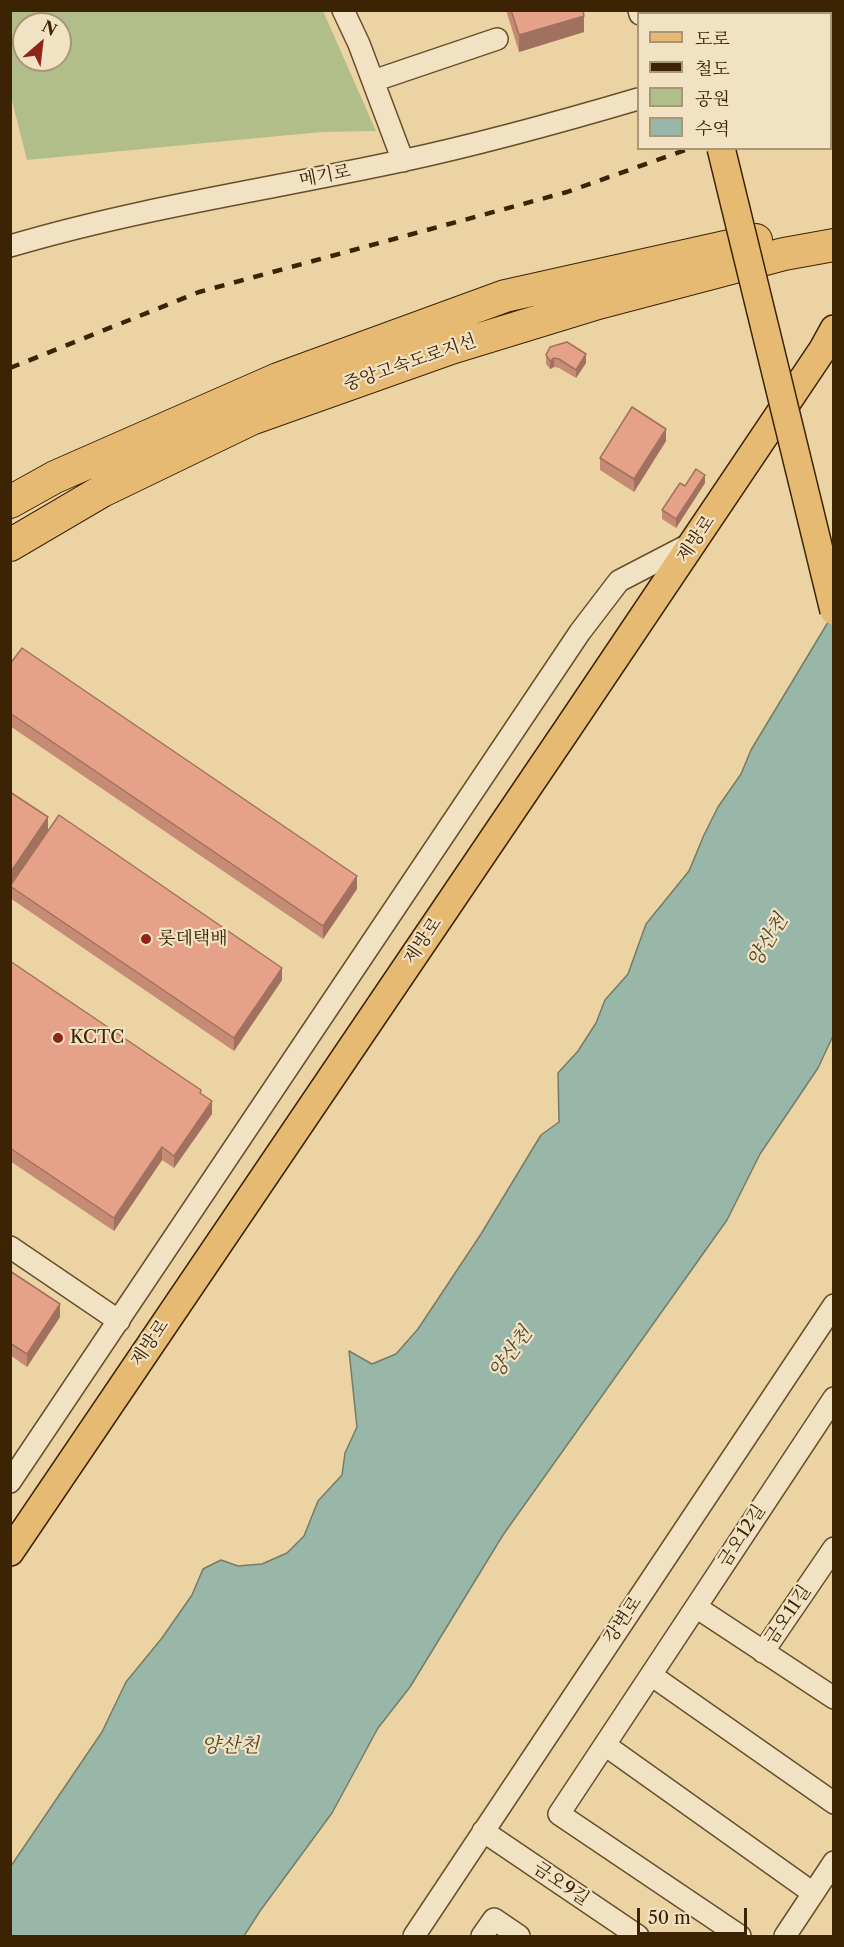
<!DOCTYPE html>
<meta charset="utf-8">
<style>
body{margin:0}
#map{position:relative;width:844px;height:1947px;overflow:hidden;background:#ebd3a4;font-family:"Libre Caslon Text","Noto Serif KR",serif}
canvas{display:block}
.frame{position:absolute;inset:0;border:12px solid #3c2303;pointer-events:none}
.legend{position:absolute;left:637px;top:12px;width:195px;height:138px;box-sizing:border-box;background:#f2e2c4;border:2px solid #a99677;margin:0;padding:8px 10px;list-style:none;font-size:18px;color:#3c2303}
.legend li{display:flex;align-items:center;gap:12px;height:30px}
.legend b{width:30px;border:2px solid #a99677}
.north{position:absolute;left:12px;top:12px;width:60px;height:60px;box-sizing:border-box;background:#f2e2c4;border:2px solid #a99677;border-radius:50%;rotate:28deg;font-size:16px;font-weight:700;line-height:24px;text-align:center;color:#3c2303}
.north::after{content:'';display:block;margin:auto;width:21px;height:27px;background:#8f2418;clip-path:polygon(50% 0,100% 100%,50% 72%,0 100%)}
.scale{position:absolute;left:637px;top:1908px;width:110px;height:27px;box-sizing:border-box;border:3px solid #3c2303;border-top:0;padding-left:8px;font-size:18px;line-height:21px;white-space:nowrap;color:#3c2303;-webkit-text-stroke:4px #f2e2c4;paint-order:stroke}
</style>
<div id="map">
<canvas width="844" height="1947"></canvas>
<div class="frame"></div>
<ul class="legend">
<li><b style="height:8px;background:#e6ba72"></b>도로</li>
<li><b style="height:8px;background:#3c2303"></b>철도</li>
<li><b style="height:16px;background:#b1be8a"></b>공원</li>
<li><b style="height:16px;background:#98b7a9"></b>수역</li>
</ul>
<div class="north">N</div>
<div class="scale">50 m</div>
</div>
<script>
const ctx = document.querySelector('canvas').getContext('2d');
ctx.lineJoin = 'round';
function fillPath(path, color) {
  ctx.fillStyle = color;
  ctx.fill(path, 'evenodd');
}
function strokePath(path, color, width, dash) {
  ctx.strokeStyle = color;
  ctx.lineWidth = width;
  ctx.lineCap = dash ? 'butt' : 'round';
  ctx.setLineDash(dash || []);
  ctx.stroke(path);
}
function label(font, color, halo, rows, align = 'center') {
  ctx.font = font + ' "Libre Caslon Text","Noto Serif KR",serif';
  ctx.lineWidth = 4.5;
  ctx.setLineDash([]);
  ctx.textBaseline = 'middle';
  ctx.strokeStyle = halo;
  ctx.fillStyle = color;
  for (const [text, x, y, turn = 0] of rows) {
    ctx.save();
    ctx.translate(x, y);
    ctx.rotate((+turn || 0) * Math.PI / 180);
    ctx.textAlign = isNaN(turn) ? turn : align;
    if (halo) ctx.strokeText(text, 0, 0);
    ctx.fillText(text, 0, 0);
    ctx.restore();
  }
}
const green = new Path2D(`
 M10,11H323L376,131L321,132L27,160L11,97ZM24,24H60V60H24Z`);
const water = new Path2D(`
 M833,614V1036L818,1068L760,1154L727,1220L503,1535L410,1687L378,1728L332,1813L260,1911L244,1936H11V1866L102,1732L126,1682L162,1638L192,1595L203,1569L221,1560L238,1566L262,1564L287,1553L304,1536L318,1501L342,1475L345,1453L357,1427L349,1351L372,1364L396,1354L418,1329L481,1234L541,1135L559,1122L558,1073L578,1051L596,1023L605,1000L628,974L646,924L689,871L704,835L718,807L741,774L751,750Z`);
const minor = new Path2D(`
 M343,10L359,44L403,161
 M639,10L640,14
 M716,10L717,14
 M373,81L497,39
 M10,246C138,208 271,189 401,161C481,144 560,122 638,99
 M10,1247L119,1321
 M10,1482L580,632L619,581L694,542
 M696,1607L834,1698
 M763,1652L834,1548
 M651,1675L834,1803
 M605,1745L813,1893
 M483,1831L638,1936
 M414,1936L834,1305
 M482,1936L494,1919L519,1936
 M740,1936L559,1814L834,1398
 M785,1936L834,1862`);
const major = new Path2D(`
 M683,10V14
 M832,13L834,17
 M10,1552C279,1149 555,752 823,349L834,329`);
const highway = new Path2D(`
 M10,502L55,477L278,379L505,296L756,240
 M10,545L102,491L251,419L451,348L598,303L784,254L834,245`);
const rail = new Path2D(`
 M830,83L834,82
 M10,368L199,292L567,192L691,148`);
const majorBridge = new Path2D(`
 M721,148L834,611`);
const wall = new Path2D(`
 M506,10H583L584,32L519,52Z
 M546,355L586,363L576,378L559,368L554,367L550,369L546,364Z
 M666,441L634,492L600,470V458Z
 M705,483L676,528L662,519V510L685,486Z
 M10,664L357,889L323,939L10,726Z
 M10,792L48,830L282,980L234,1051L10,898Z
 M10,961L201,1094L212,1114L174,1168L162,1160L114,1231L10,1161Z
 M10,1271L60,1317L27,1367L10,1355Z`);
const shadedWall = new Path2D(`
 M584,16V32L519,52V35Z
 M586,354V363L576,378V370Z
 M554,358V367L550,369V361Z
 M666,429V441L634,492V479Z
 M705,475V483L676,528V519Z
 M48,817V830L10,886V873Z
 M357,876V889L323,939V926Z
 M282,968V980L234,1051V1038Z
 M212,1101V1114L174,1168V1156Z
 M162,1147V1160L114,1231V1218Z
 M60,1304V1317L27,1367V1354Z`);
const building = new Path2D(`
 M511,10H583L584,16L519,35Z
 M567,342L586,354L576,370L559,359L554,358L550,361L546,355L550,347Z
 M632,407L666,429L634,479L600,458Z
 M696,469L705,475L676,519L662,510L680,483L685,486Z
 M22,648L357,876L323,926L10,713V664Z
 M10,792L48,817L10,873Z
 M59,815L282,968L234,1038L10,886Z
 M10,961L201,1090L200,1093L212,1101L174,1156L162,1147L114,1218L10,1148Z
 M10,1271L60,1304L27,1354L10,1343Z`);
const markers = [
 [146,939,6,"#8f2418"],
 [58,1038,6,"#8f2418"]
];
const streetNames = [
 ["메기로",325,176,-11],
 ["중앙고속도로지선",410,363,-19],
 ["제방로",696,539,-56],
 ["제방로",423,941,-56],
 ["제방로",150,1343,-56],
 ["금오12길",742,1536,-57],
 ["금오11길",788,1615,-56],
 ["강변로",623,1620,-56],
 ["금오9길",561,1884,34]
];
const poiNames = [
 ["롯데택배",158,939],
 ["KCTC",70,1038]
];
const waterNames = [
 ["양산천",768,941,-59],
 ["양산천",511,1353,-54],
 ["양산천",230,1746]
];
fillPath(green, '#b1be8a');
fillPath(water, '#98b7a9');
strokePath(water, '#737c67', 1.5);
strokePath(minor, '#684f2b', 24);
strokePath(major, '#3c2303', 30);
strokePath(highway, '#3c2303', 34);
strokePath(minor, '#f2e2c4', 21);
strokePath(major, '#e6ba72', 27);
strokePath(highway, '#e6ba72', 32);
strokePath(rail, '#3c2303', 4.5, [10, 10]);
strokePath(majorBridge, '#3c2303', 30, []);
strokePath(majorBridge, '#e6ba72', 27);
fillPath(wall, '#c68b75');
fillPath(shadedWall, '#a1715f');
fillPath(building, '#e6a288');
strokePath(building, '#a1715f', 1.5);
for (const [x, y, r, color] of markers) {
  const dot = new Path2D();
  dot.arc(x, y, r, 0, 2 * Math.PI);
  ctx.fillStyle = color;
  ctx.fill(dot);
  strokePath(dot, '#f2e2c4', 2);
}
label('18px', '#3c2303', '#f2e2c4', streetNames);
label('18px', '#3c2303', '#f2e2c4', poiNames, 'left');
label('italic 20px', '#53482c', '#f2e2c4', waterNames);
</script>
